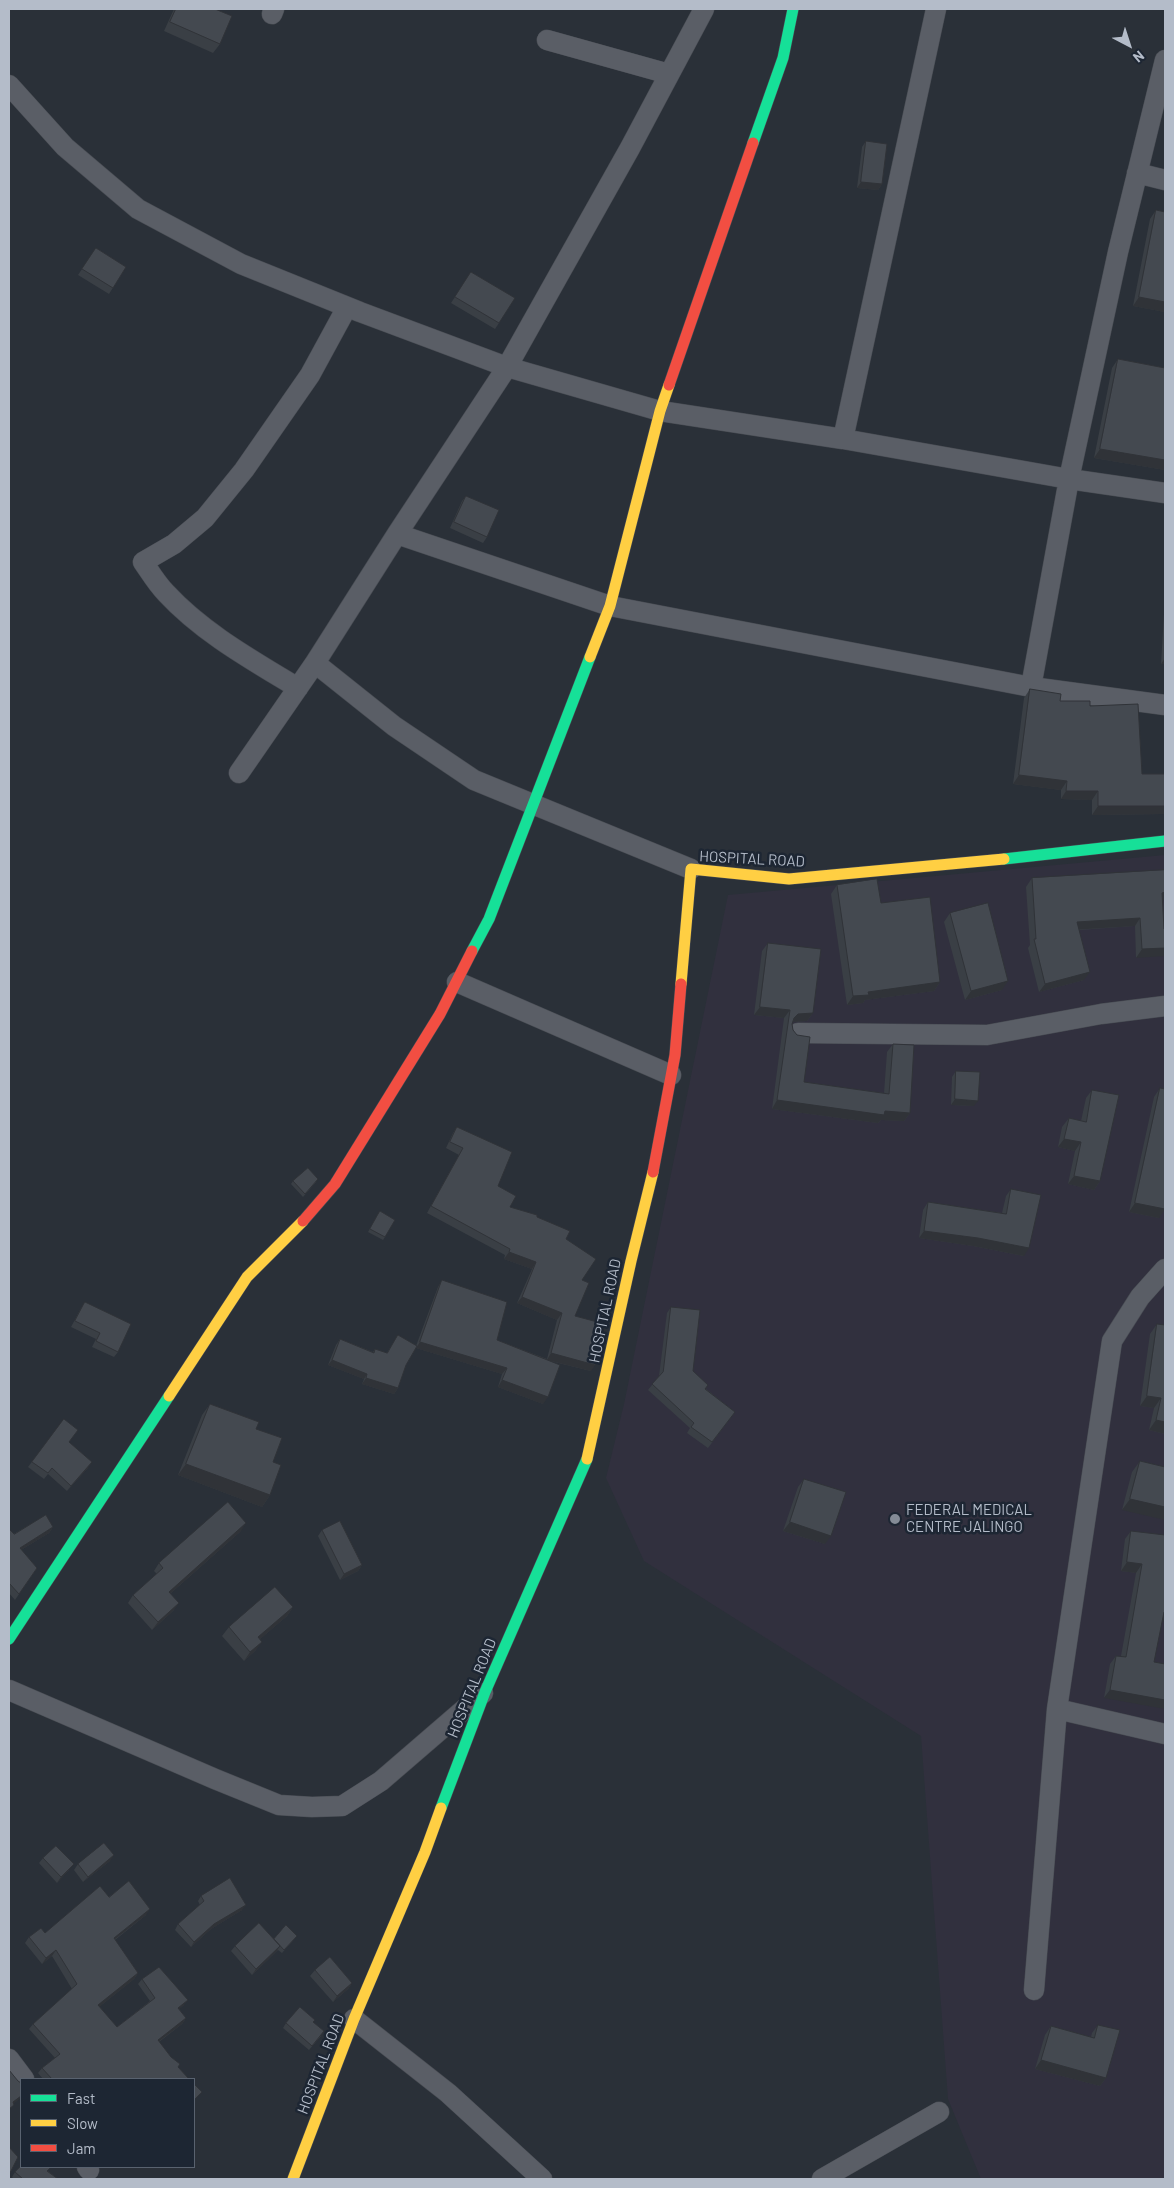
<!DOCTYPE html>
<style>
body{margin:0}
#map{position:relative;width:1174px;height:2188px;overflow:hidden;background:#2a3038;font-family:Barlow,sans-serif}
canvas{display:block}
.frame{position:absolute;inset:0;border:10px solid #b4bcc9;pointer-events:none}
.legend{position:absolute;left:20px;top:2078px;width:175px;height:90px;box-sizing:border-box;background:#1d2633;border:1px solid #59626f;margin:0;padding:6px 9px;list-style:none;font-size:15px;color:#b4bcc9}
.legend li{display:flex;align-items:center;gap:10px;height:25px}
.legend b{width:25px;border:1px solid #59626f}
.north{position:absolute;left:1104px;top:20px;width:50px;height:50px;-webkit-text-stroke:4px #1d2633;paint-order:stroke;rotate:140deg;font-size:14px;font-weight:700;line-height:20px;text-align:center;color:#b4bcc9}
.north::after{content:'';display:block;margin:auto;width:18px;height:22px;background:#b4bcc9;clip-path:polygon(50% 0,100% 100%,50% 72%,0 100%)}
</style>
<div id="map">
<canvas width="1174" height="2188"></canvas>
<div class="frame"></div>
<ul class="legend">
<li><b style="height:6px;background:#16e098"></b>Fast</li>
<li><b style="height:6px;background:#ffcf43"></b>Slow</li>
<li><b style="height:6px;background:#f24e42"></b>Jam</li>
</ul>
<div class="north">N</div>
</div>
<script>
const ctx = document.querySelector('canvas').getContext('2d');
ctx.lineJoin = 'round';
function fillPath(path, color) {
  ctx.fillStyle = color;
  ctx.fill(path, 'evenodd');
}
function strokePath(path, color, width, dash) {
  ctx.strokeStyle = color;
  ctx.lineWidth = width;
  ctx.lineCap = dash ? 'butt' : 'round';
  ctx.setLineDash(dash || []);
  ctx.stroke(path);
}
function label(font, color, halo, rows, align = 'center') {
  ctx.font = font + ' Barlow,sans-serif';
  ctx.lineWidth = 5;
  ctx.setLineDash([]);
  ctx.textBaseline = 'middle';
  ctx.strokeStyle = halo;
  ctx.fillStyle = color;
  for (const [text, x, y, turn = 0] of rows) {
    ctx.save();
    ctx.translate(x, y);
    ctx.rotate((+turn || 0) * Math.PI / 180);
    ctx.textAlign = isNaN(turn) ? turn : align;
    if (halo) ctx.strokeText(text, 0, 0);
    ctx.fillText(text, 0, 0);
    ctx.restore();
  }
}
const medical = new Path2D(`
 M1165,855V2179H981L948,2099L921,1736L644,1561L606,1478L624,1404L728,895Z`);
const street = new Path2D(`
 M272,14L274,9
 M547,40L669,74
 M9,85L65,147L138,209L241,264L360,312L507,367L660,411L843,439L1069,479L1165,493
 M1137,173L1165,180
 M843,439L936,9
 M397,534L610,606L1031,687L1165,705
 M315,663L394,726L474,780L691,869
 M1031,687L1069,479L1118,252L1165,60
 M298,688C252,660 203,633 166,593C157,584 150,572 143,562L174,544L205,518L244,470L310,375L347,307
 M239,773L315,663L397,534L507,367L630,148L704,9
 M457,982L671,1075
 M798,1033L987,1035L1101,1014L1165,1006
 M9,1690L215,1779L279,1805L312,1807L342,1806L381,1781L483,1693
 M1057,1709L1165,1734
 M1034,1990L1057,1709L1112,1341L1140,1297L1165,1269
 M354,2019L448,2093L542,2179
 M9,2059L24,2079
 M87,2167L89,2170
 M822,2179L939,2112`);
const fast = new Path2D(`
 M753,143L783,58L793,9
 M1004,859L1165,841
 M472,951L489,919L590,657
 M9,1639L169,1396
 M441,1808L485,1692L587,1459`);
const slow = new Path2D(`
 M590,657L610,606L660,411L669,385
 M681,984L691,869L789,879L1004,859
 M169,1396L247,1277L303,1221
 M587,1459L631,1261L653,1172
 M293,2179L354,2019L425,1852L441,1808`);
const jam = new Path2D(`
 M669,385L753,143
 M653,1172L675,1055L681,984
 M303,1221L335,1184L440,1014L472,951`);
const wall = new Path2D(`
 M174,9H215L220,44L213,53L164,31Z
 M866,141L882,184L878,190L857,188L862,147Z
 M1156,210L1165,212V312L1133,306L1150,219Z
 M96,248L126,267L109,294L78,275Z
 M471,272L499,323L495,329L451,303Z
 M1118,359L1165,368V470L1094,458L1112,368Z
 M466,496L487,537L483,543L450,528L462,501Z
 M1165,597V664H1161Z
 M1030,689L1060,701L1090,706L1142,774H1165V814L1092,815V800L1061,799V790L1013,784L1024,698Z
 M1032,878L1165,900H1163L1164,929L1136,958L1135,926L1079,930L1084,980L1039,992L1028,948L1030,945L1026,887Z
 M837,885L881,903L940,982L934,991L865,1000L863,1003L847,1005L831,894Z
 M950,913L1002,990L965,1000L944,922Z
 M768,943L813,1013L807,1021L793,1022L792,1024L804,1082L884,1093L887,1052L893,1044L910,1113L904,1121L881,1120L878,1123L772,1109L784,1018L754,1015L762,951Z
 M956,1071L974,1106L951,1105L952,1077Z
 M1160,1088L1159,1218L1129,1212L1154,1097Z
 M1092,1090L1100,1181L1094,1190L1068,1184L1075,1151L1058,1147L1062,1127L1069,1118L1081,1121L1086,1098Z
 M457,1127L498,1186L510,1207L537,1217L566,1239L582,1280L575,1316L591,1371L550,1361L543,1404L498,1387L502,1374L416,1348L406,1365L398,1388L394,1394L362,1384L364,1379L328,1365L336,1345L340,1339L373,1352L375,1349L386,1353L416,1346L438,1287L442,1280L497,1340L547,1359L557,1320L517,1303L532,1269L504,1259L505,1255L427,1213L459,1155L446,1148L453,1133Z
 M293,1181L316,1182L303,1197L291,1184Z
 M1011,1189L1024,1256L973,1246L919,1238L923,1210L928,1202L1002,1213L1006,1196Z
 M378,1214L385,1237L383,1240L368,1232Z
 M85,1302L118,1352L114,1357L92,1347L96,1339L71,1327L81,1308Z
 M671,1307L693,1371L706,1389L735,1412L708,1448L687,1433L690,1428L648,1390L659,1376L667,1313Z
 M1157,1324L1165,1434L1149,1430L1154,1408L1140,1406L1150,1334Z
 M210,1404L256,1429L273,1462L270,1495L262,1507L178,1475L202,1415Z
 M64,1419L69,1442L88,1468L67,1491L48,1474L44,1479L28,1467Z
 M1140,1461L1165,1467L1122,1510L1132,1472Z
 M804,1479L825,1544L783,1531L798,1487Z
 M53,1527L49,1533L21,1550L37,1568L15,1600L9,1593V1529L14,1534Z
 M322,1530L362,1565L358,1571L340,1580L318,1536Z
 M241,1531L171,1593L174,1610L152,1630L128,1603L133,1595L157,1574L154,1571L159,1563Z
 M1131,1531L1162,1621L1104,1698L1110,1664L1116,1656H1121L1136,1573L1121,1571L1125,1539Z
 M293,1607L287,1616L260,1639L256,1650L244,1661L222,1636L229,1627Z
 M43,1858L69,1870L57,1883L39,1863Z
 M110,1861L83,1882L74,1870L78,1864Z
 M201,1896L242,1910L211,1929L191,1947L175,1930L178,1924L200,1905L198,1901Z
 M109,1897L146,1915L115,1940L138,1973L134,1979L99,2007L117,2027L150,2001L138,1984L142,1979L184,2005L179,2009L186,2018L182,2024L159,2042L178,2067L189,2079H43L38,2073L42,2068L55,2058L29,2029L33,2024L72,1989L52,1956L42,1964L25,1943L29,1937L45,1933Z
 M297,1936L282,1953L278,1950L252,1975L231,1951L235,1946L274,1939Z
 M315,1970L352,1983L348,1989L333,2002L310,1976Z
 M286,2023L321,2036L309,2050L283,2028Z
 M1098,2025L1106,2078L1100,2086L1035,2069L1045,2035L1051,2026L1091,2037L1092,2033Z
 M48,2171L58,2179H14L12,2177L15,2172Z`);
const shadedWall = new Path2D(`
 M861,182L882,184L878,190L857,188Z
 M1139,297L1165,302V312L1133,306Z
 M1100,449L1165,460V470L1094,458Z
 M1165,658V664H1161Z
 M1019,775L1067,781L1061,790L1013,784Z
 M1066,791H1098L1092,800L1061,799Z
 M1098,806H1165V814L1092,815Z
 M1165,892V900L1156,901L1162,893Z
 M1140,918L1135,926L1071,930L1077,922Z
 M1165,948V956L1136,958L1142,949Z
 M1090,972L1084,980L1039,992L1045,984Z
 M1008,981L1002,990L965,1000L971,991Z
 M940,982L934,991L865,1000L863,1003L847,1005L853,996L868,992Z
 M760,1007L790,1010L784,1018L754,1015Z
 M813,1013L807,1021L793,1022L794,1018L798,1014Z
 M955,1099L978,1101L974,1106L951,1105Z
 M777,1100L910,1113L904,1121L881,1120L878,1123L772,1109Z
 M1064,1139L1081,1142L1075,1151L1058,1147Z
 M1074,1176L1100,1181L1094,1190L1068,1184Z
 M1135,1203L1165,1209L1159,1218L1129,1212Z
 M924,1231L978,1238L1029,1248L1024,1256L973,1246L919,1238Z
 M509,1252L536,1262L532,1269L504,1259Z
 M522,1297L562,1313L557,1320L517,1303Z
 M420,1342L507,1368L502,1374L416,1348Z
 M551,1353L595,1365L591,1371L547,1360Z
 M332,1360L367,1374L364,1379L328,1365Z
 M366,1378L398,1388L394,1394L362,1384Z
 M502,1380L548,1397L543,1404L498,1387Z
 M1147,1396L1161,1398L1154,1408L1140,1406Z
 M1156,1420L1165,1422V1434L1149,1430Z
 M92,1462L88,1468L67,1491L71,1486Z
 M186,1464L270,1495L262,1507L178,1475Z
 M1130,1499L1165,1507V1520L1122,1510Z
 M790,1522L831,1536L825,1544L783,1531Z
 M246,1523L241,1531L164,1599L169,1592Z
 M53,1527L49,1533L16,1553L20,1548Z
 M1127,1562L1142,1564L1136,1573L1121,1571Z
 M362,1565L358,1571L340,1580L344,1574Z
 M179,1603L174,1610L152,1630L158,1622Z
 M293,1607L287,1616L252,1646L258,1637Z
 M1164,1612H1165V1622L1158,1620Z
 M262,1642L256,1650L244,1661L250,1652Z
 M1110,1690L1165,1700V1709L1104,1698Z
 M114,1855L110,1861L83,1882L88,1877Z
 M74,1864L69,1870L57,1883L61,1877Z
 M246,1905L242,1910L211,1929L191,1947L194,1942L214,1924Z
 M150,1909L146,1915L110,1943L114,1938Z
 M280,1946L276,1952L252,1975L256,1969Z
 M56,1950L52,1956L42,1964L46,1958Z
 M138,1973L134,1979L94,2011L98,2005Z
 M352,1983L348,1989L333,2002L337,1996Z
 M188,2000L184,2005L174,2014L178,2008Z
 M186,2018L182,2024L154,2045L158,2040Z
 M1041,2060L1106,2078L1100,2086L1035,2069Z
 M21,2096V2098L9,2107L13,2102Z`);
const building = new Path2D(`
 M176,9H215L232,16L220,44L170,22Z
 M866,141L887,144L882,184L861,182Z
 M1156,210L1165,212V302L1139,297Z
 M96,248L126,267L113,288L82,269Z
 M471,272L515,298L499,323L455,297Z
 M1118,359L1165,368V460L1100,449Z
 M466,496L499,510L487,537L454,522Z
 M1030,689L1061,694L1060,701H1090V706L1138,704L1142,774H1165V806H1098V791H1066L1067,781L1019,775Z
 M1165,870V892L1162,893L1164,929H1165V948L1142,949L1140,918L1077,922L1090,972L1045,984L1034,939H1036L1032,878Z
 M877,879L881,903L930,897L940,982L868,992L869,995L853,996L837,885Z
 M988,903L1008,981L971,991L950,913Z
 M768,943L821,949L813,1013L798,1014L794,1018L792,1024L793,1030L797,1035L810,1037L804,1082L889,1094L893,1044L914,1045L910,1113L885,1111L884,1115L777,1100L790,1010L760,1007Z
 M956,1071L980,1072L978,1101L955,1099Z
 M1160,1088L1165,1089V1209L1135,1203Z
 M1092,1090L1119,1095L1100,1181L1074,1176L1081,1142L1064,1139L1069,1118L1086,1122Z
 M457,1127L512,1152L498,1186L516,1196L510,1207L537,1215V1217L570,1231L566,1239L596,1259L582,1280L589,1283L575,1316L605,1324L595,1365L551,1353L562,1313L522,1297L536,1262L509,1252L510,1249L431,1206L463,1148L450,1142Z
 M308,1168L318,1179L305,1194L293,1181Z
 M1011,1189L1041,1195L1029,1248L978,1238L924,1231L928,1202L1006,1214Z
 M380,1211L395,1220L385,1237L370,1229Z
 M442,1280L507,1302L497,1340L560,1365L548,1397L502,1380L507,1368L420,1342Z
 M85,1302L131,1324L118,1352L96,1341L100,1333L75,1321Z
 M671,1307L700,1310L693,1371L708,1385L705,1389L735,1412L712,1442L691,1427L694,1423L652,1384L663,1372Z
 M1157,1324L1165,1325V1422L1156,1420L1161,1398L1147,1396Z
 M398,1335L417,1346L406,1365L398,1388L366,1378L367,1374L332,1360L340,1339L374,1353L375,1349L387,1353Z
 M210,1404L259,1422L256,1429L282,1438L273,1462L281,1465L270,1495L186,1464Z
 M64,1419L78,1430L69,1442L92,1462L71,1486L52,1468L48,1473L32,1462Z
 M1140,1461L1165,1467V1507L1130,1499Z
 M804,1479L846,1492L831,1536L790,1522Z
 M228,1502L246,1523L169,1592L179,1603L158,1622L133,1595L163,1568L159,1563Z
 M46,1515L53,1527L20,1548L37,1568L19,1594L9,1583V1529L14,1534Z
 M340,1521L362,1565L344,1574L322,1530Z
 M1131,1531L1165,1535V1612H1164L1154,1662L1165,1664V1700L1110,1690L1116,1656L1126,1657L1142,1564L1127,1562Z
 M275,1587L293,1607L258,1637L262,1642L250,1652L229,1627Z
 M104,1843L114,1855L88,1877L78,1864Z
 M56,1846L74,1864L61,1877L43,1858Z
 M230,1878L246,1905L214,1924L194,1942L178,1924L204,1901L201,1896Z
 M129,1881L150,1909L114,1938L138,1973L98,2005L117,2027L155,1998L142,1979L159,1967L188,2000L178,2008L186,2018L158,2040L171,2057L180,2064L178,2067L189,2079H52L42,2068L60,2054L33,2024L77,1984L56,1950L46,1958L29,1937L41,1928L45,1933L100,1886L109,1897Z
 M259,1923L280,1946L256,1969L235,1946Z
 M286,1925L297,1936L284,1950L274,1939Z
 M330,1957L352,1983L337,1996L315,1970Z
 M300,2007L315,2020L313,2022L324,2031L312,2046L286,2023Z
 M1098,2025L1120,2030L1106,2078L1041,2060L1051,2026L1094,2038Z
 M9,2070L18,2081L21,2083V2096L13,2102L14,2105L9,2109Z
 M194,2084L202,2092L194,2100Z
 M9,2147L18,2157L9,2175Z
 M21,2166V2167H51L47,2171L58,2179H23L15,2172Z`);
const markers = [
 [895,1519,6,"#848b96"]
];
const streetNames = [
 ["HOSPITAL ROAD",752,859,3],
 ["HOSPITAL ROAD",605,1311,-78],
 ["HOSPITAL ROAD",472,1688,-68],
 ["HOSPITAL ROAD",321,2064,-69]
];
const poiNames = [
 ["FEDERAL MEDICAL",906,1510],
 ["CENTRE JALINGO",906,1527]
];
fillPath(medical, '#31303e');
strokePath(street, '#484c53', 21);
strokePath(fast, '#484c53', 12);
strokePath(slow, '#484c53', 12);
strokePath(jam, '#484c53', 12);
strokePath(street, '#5a5e66', 20);
strokePath(fast, '#16e098', 11);
strokePath(slow, '#ffcf43', 11);
strokePath(jam, '#f24e42', 11);
fillPath(wall, '#3a3f45');
fillPath(shadedWall, '#303338');
fillPath(building, '#444950');
strokePath(building, '#303338', 1);
for (const [x, y, r, color] of markers) {
  const dot = new Path2D();
  dot.arc(x, y, r, 0, 2 * Math.PI);
  ctx.fillStyle = color;
  ctx.fill(dot);
  strokePath(dot, '#1d2633', 2);
}
label('15px', '#b4bcc9', '#1d2633', streetNames);
label('15px', '#b4bcc9', '#1d2633', poiNames, 'left');
</script>
